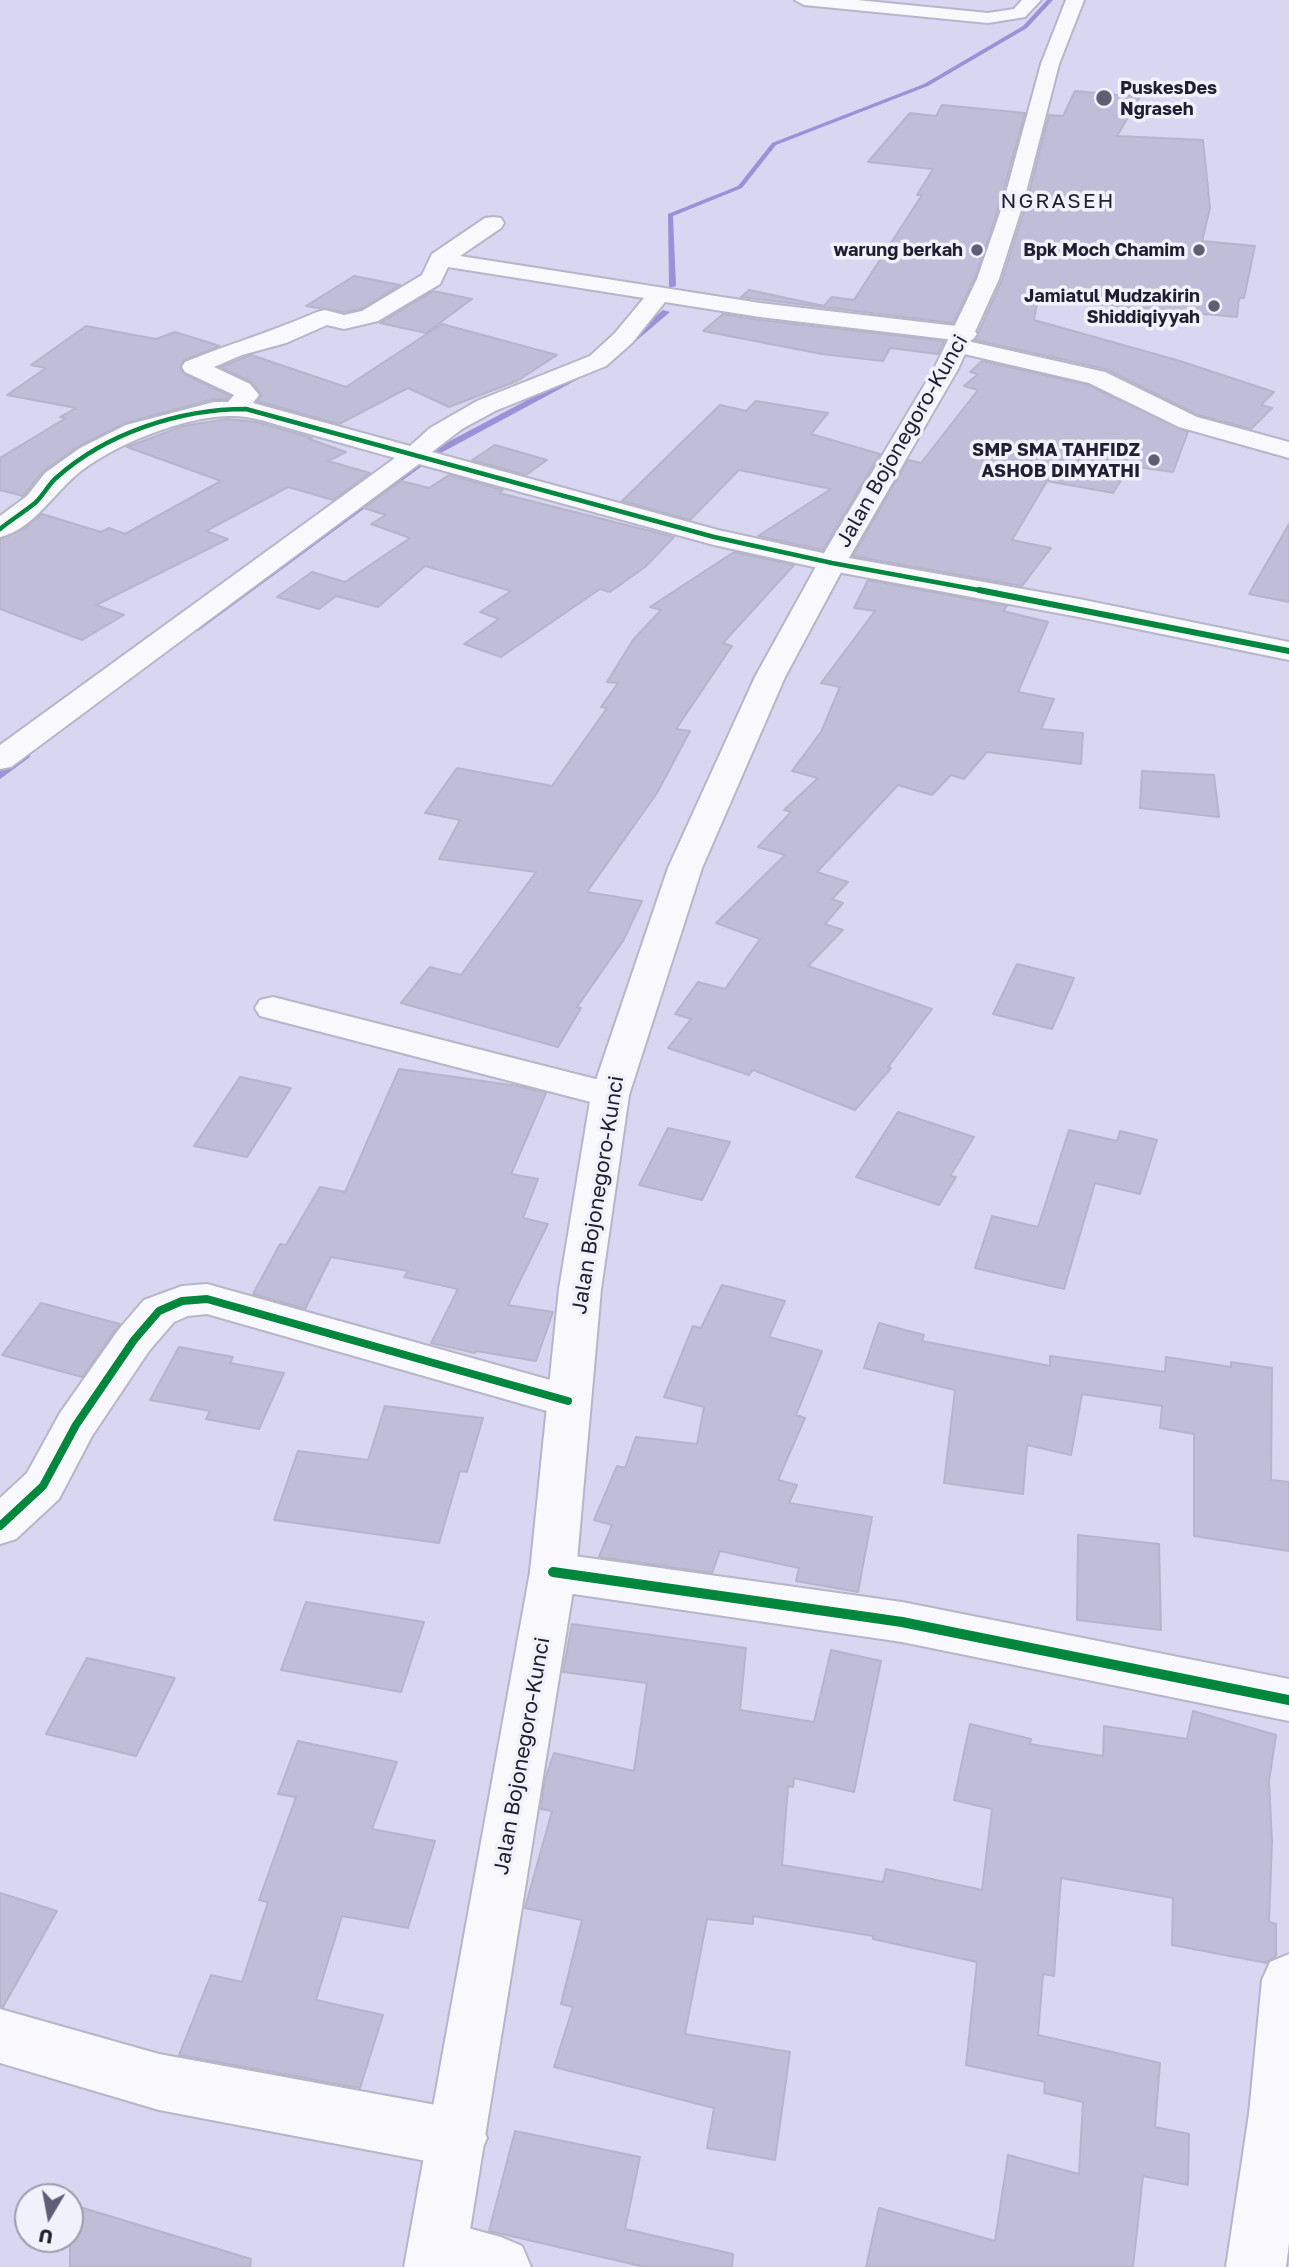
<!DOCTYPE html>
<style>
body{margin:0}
#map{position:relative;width:1289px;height:2267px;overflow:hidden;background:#d8d6f1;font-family:"Golos Text",sans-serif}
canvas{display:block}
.north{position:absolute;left:14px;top:2183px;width:70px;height:70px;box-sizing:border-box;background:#f1f1fb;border:2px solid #9d9daa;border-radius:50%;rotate:190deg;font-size:19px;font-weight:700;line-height:28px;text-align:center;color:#201e30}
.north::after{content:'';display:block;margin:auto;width:24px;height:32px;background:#605e74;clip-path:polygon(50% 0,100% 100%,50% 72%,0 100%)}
</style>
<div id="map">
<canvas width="1289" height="2267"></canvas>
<div class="north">U</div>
</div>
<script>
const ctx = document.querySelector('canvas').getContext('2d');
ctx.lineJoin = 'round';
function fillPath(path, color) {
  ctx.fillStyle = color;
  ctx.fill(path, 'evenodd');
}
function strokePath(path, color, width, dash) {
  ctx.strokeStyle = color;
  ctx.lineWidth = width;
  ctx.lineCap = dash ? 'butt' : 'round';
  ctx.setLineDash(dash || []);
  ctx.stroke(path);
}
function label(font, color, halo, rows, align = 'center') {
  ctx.font = font + ' "Golos Text",sans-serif';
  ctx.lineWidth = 7;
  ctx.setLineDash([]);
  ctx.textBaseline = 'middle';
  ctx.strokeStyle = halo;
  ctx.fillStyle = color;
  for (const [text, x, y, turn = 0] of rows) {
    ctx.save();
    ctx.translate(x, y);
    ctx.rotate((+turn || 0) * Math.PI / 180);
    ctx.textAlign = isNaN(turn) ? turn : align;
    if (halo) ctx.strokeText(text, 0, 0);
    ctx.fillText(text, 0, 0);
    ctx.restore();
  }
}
const stream = new Path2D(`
 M1047,0H1053L1027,28L928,86L776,145L742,188L673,216L676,286L669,288L668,214L738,186L772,143L924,84L1023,26Z
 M663,310L670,312L629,347H623V343Z
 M601,361L608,363L437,455L198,631H192L190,629L431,451Z
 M26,752L30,753V757L0,779V771Z`);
const building = new Path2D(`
 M1075,91L1140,97L1117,136L1203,140L1210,208L1202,241L1255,246L1244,298H1239L1237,317L1038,299L1034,320L1180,361L1274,392L1261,405L1272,408L1251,429L1198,415L1106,369L975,340L1002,280L1026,205L1049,115L1063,116Z
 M942,105L1025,113L1000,203L975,278L953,323L741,297L749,290L824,306L832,297L854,300L922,195H917L933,169L868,162L910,113L936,116Z
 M354,276L400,285L361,309L344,312L306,306Z
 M433,291L472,299L426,333L380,323Z
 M723,314L760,320L944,341L938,354L890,348L883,361L822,354L703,331Z
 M442,324L557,355L517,381L449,407L408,388L339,424L257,401L262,395L252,382L220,367L251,355L346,387Z
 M86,326L156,339L175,332L220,346L184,360L180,368L184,374L230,396L227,399H213L125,423L79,446L43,471L23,496L0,490V458L66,418L60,417L76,408L7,395L46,368L31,365Z
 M982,361L1088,385L1188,432L1173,472L1130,466L1113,493L1047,481L1012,540L1051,548L1022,586L853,556L908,460L921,463L978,390L964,386L978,374L970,372Z
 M756,401L828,413L811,434L880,454L823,550L758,536L831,489L739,470L690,520L622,501L720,405L746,411Z
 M227,419L257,422L312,438L309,439L346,452L328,461L370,473L333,500L288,487L206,531L228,539L96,605L124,615L82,640L0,609V539L25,528L42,514L101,532L109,528L125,534L221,481L127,447L183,426Z
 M495,445L547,460L526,475L472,460Z
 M449,475L503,490L499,493L674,537L645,567L610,592L600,589L501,657L464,644L499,619L480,612L511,591L425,566L378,607L336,596L319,609L277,597L312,572L345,582L410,538L371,524L386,515L364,508L401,481L429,488Z
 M1289,524V602L1249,594Z
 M734,552L794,565L723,643L732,646L676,729L690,731L657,793L587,892L642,901L623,941L577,1007L581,1008L558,1047L401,1003L430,967L461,975L536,872L439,859L460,820L425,813L457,768L552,786L607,708L601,707L618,683L607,682L633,640L661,610L650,607Z
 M868,580L1007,606L1003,611L1048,622L1018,692L1054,699L1041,729L1083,733L1081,764L987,752L964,779L951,775L932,795L898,785L817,872L848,882L832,899L843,903L825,924L843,930L808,966L932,1009L888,1067L891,1068L855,1110L753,1070L749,1075L668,1048L691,1019L675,1014L698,982L725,989L760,939L716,923L785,855L758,847L791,812L784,810L818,778L792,771L821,732L840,687L821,683L875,611L854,608Z
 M1142,771L1214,775L1219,817L1140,808Z
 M1017,964L1074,978L1052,1029L993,1014Z
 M399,1069L518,1086L546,1093L511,1174L538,1179L523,1218L548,1224L508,1305L553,1312L536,1361L476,1351L475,1353L431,1343L458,1289L404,1277L408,1271L331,1257L305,1309L253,1294L280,1244L286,1245L320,1187L345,1192Z
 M240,1077L291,1088L247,1157L194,1146Z
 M898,1112L974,1137L950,1176L956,1177L939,1205L856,1177Z
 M668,1128L730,1142L702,1200L639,1185Z
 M1069,1130L1117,1141L1120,1131L1157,1140L1140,1194L1095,1183L1064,1289L975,1268L992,1216L1038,1227Z
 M722,1285L785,1301L769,1337L822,1351L796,1415L805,1418L778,1480L797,1485L789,1503L872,1517L858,1592L796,1581L799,1568L720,1551L712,1573L599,1557L612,1525L594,1520L617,1466L625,1468L636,1437L697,1444L704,1407L664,1397L693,1326L701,1328Z
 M41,1303L120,1324L82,1377L2,1355Z
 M879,1323L924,1335L922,1341L1050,1366V1356L1165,1372L1166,1357L1231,1367V1362L1272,1368L1271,1480L1289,1482V1551L1194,1536V1434L1160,1428L1162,1406L1082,1394L1071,1455L1027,1445L1023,1494L944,1483L955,1390L864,1368Z
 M179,1347L233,1357L230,1363L284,1373L259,1429L206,1419L210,1411L150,1400Z
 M385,1406L483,1418L467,1472L460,1471L439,1543L274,1520L298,1451L368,1460Z
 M1078,1535L1159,1544L1161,1630L1077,1620Z
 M306,1602L424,1622L401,1692L281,1670Z
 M572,1624L746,1648L740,1710L814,1722L831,1650L881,1661L854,1792L794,1778L793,1787L788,1786L782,1865L883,1882L886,1869L982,1890L992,1809L954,1800L970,1724L1031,1739L1030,1744L1103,1756L1104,1726L1187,1739L1193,1711L1276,1735L1269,1781L1272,1841L1269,1922L1276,1924V1956L1267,1963L1172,1945L1173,1898L1061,1878L1054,1976L1043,1974L1038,2035L1160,2063L1155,2127L1189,2134L1188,2185L1143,2176L1133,2267H866L879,2208L995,2241L1008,2155L1079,2174L1083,2102L1044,2093L1045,2082L966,2065L977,1962L873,1939V1936L753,1916V1924L707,1919L685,2034L790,2052L775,2160L707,2148L714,2108L554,2067L573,2007L561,2004L582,1920L525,1908L552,1811L541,1809L545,1779L554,1753L634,1771L647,1683L563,1672Z
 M87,1658L175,1678L136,1756L46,1734Z
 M298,1741L397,1762L372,1829L435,1841L408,1928L342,1916L316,2000L383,2015L360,2088L179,2055L211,1975L242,1982L268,1902L259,1900L296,1797L278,1794Z
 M0,1893L57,1911L3,2007H0Z
 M515,2131L640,2157L625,2229L733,2254L732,2267H645L489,2231Z
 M70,2204L251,2259L250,2267H70Z`);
const minor = new Path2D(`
 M795,0H857L988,13L1014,9L1022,0H1041L1025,17L988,23L804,5Z
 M493,217L501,218L504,223L501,228L460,256L760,303L965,327L973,329L977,334L973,339L967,341L1105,372L1197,417L1289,442V458L1179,427L1089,383L951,351L947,346L955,340L760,317L665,302L632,343L606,366L495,411L462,429L432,452L718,530L832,555L1079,599L1289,642V660L1079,617L832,571L714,545L419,464L11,767L0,769V745L395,458C360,448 326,439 292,429C277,425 261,419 246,417C198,410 119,442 81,471C55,491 34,529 0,537V516L27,496L45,473L80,448L126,425L214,402H228L234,395L185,372L182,367L185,362C229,344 274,331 317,312L325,310L344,315L362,311L422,275L432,254L485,218ZM448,267L644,298L615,333L590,356L477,401L430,428L410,446L253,403L259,395L250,384L214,367L242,355L286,343L327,325L344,329L378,321L440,284Z
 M273,997L623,1086L629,1095L623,1104L610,1107L260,1016L255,1008L260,1000Z
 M207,1284L568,1385L583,1389L590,1401L583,1413L568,1417L207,1314L188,1316L174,1322L149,1351L92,1436L59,1499L16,1539L0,1544V1498L27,1473L60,1413L119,1329L144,1300L182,1286Z
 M553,1553L902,1602L1289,1679V1721L902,1642L553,1591L536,1585L530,1572L536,1559Z
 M1289,1954V2243L1286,2267H1226L1249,2114L1262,1980L1270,1962Z
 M0,2009L159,2054L458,2109L478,2118L487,2138L478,2158L458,2167L159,2110L0,2063Z
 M438,2220L501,2237L522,2246L531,2267H415L408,2250L417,2229Z`);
const secondary = new Path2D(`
 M1066,0H1084L1059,64L1023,204L999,279L958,369L846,563L785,677L702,868L629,1095L601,1289L576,1572L464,2267H404L530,1572L559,1289L591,1095L668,868L755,677L818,563L934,369L977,279L1003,204L1041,64Z`);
const cyclewayFar3 = new Path2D(`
 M0,529C11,520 24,512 35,503C43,496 48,485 56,478C106,433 180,409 246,409L714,537L832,563L989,592`);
const cyclewayFar2 = new Path2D(`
 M979,590L1289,651`);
const cyclewayFar1 = new Path2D(`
 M0,1526L43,1486L76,1425L134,1340L159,1311L182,1301L207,1299L568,1401`);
const cycleway = new Path2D(`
 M553,1572L902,1622L1289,1700`);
const markers = [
 [1104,98,9,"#605e74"],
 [977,250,7,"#605e74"],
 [1199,250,7,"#605e74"],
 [1214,306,7,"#605e74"],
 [1154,460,7,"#605e74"]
];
const farPoinames = [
 ["PuskesDes",1120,88,"left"],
 ["Ngraseh",1120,109,"left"],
 ["warung berkah",963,250],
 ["Bpk Moch Chamim",1185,250],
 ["Jamiatul Mudzakirin",1200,296],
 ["Shiddiqiyyah",1200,317],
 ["SMP SMA TAHFIDZ",1140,450],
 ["ASHOB DIMYATHI",1140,471]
];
const farQuarternames = [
 ["NGRASEH",1058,201]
];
const streetNames = [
 ["Jalan Bojonegoro-Kunci",902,441,-60],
 ["Jalan Bojonegoro-Kunci",598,1195,-81],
 ["Jalan Bojonegoro-Kunci",522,1756,-80]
];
fillPath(stream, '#9b91d8');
fillPath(building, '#c0bdd9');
strokePath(building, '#b6b4ca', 2);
strokePath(minor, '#b6b5ca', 4);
strokePath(secondary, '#b6b5ca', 4);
fillPath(minor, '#f9f9fd');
fillPath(secondary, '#f9f9fd');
strokePath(cyclewayFar3, '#00873e', 4.5);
strokePath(cyclewayFar2, '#00873e', 6);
strokePath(cyclewayFar1, '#00873e', 8);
strokePath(cycleway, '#00873e', 10);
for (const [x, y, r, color] of markers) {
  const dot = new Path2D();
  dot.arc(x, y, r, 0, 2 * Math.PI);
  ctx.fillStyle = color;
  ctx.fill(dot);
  strokePath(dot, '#f1f1fb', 2.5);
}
label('bold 18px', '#201e30', '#f1f1fb', farPoinames, 'right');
ctx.letterSpacing = '2px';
label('21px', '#201e30', '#f1f1fb', farQuarternames);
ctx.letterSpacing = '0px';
label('21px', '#201e30', '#f1f1fb', streetNames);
</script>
